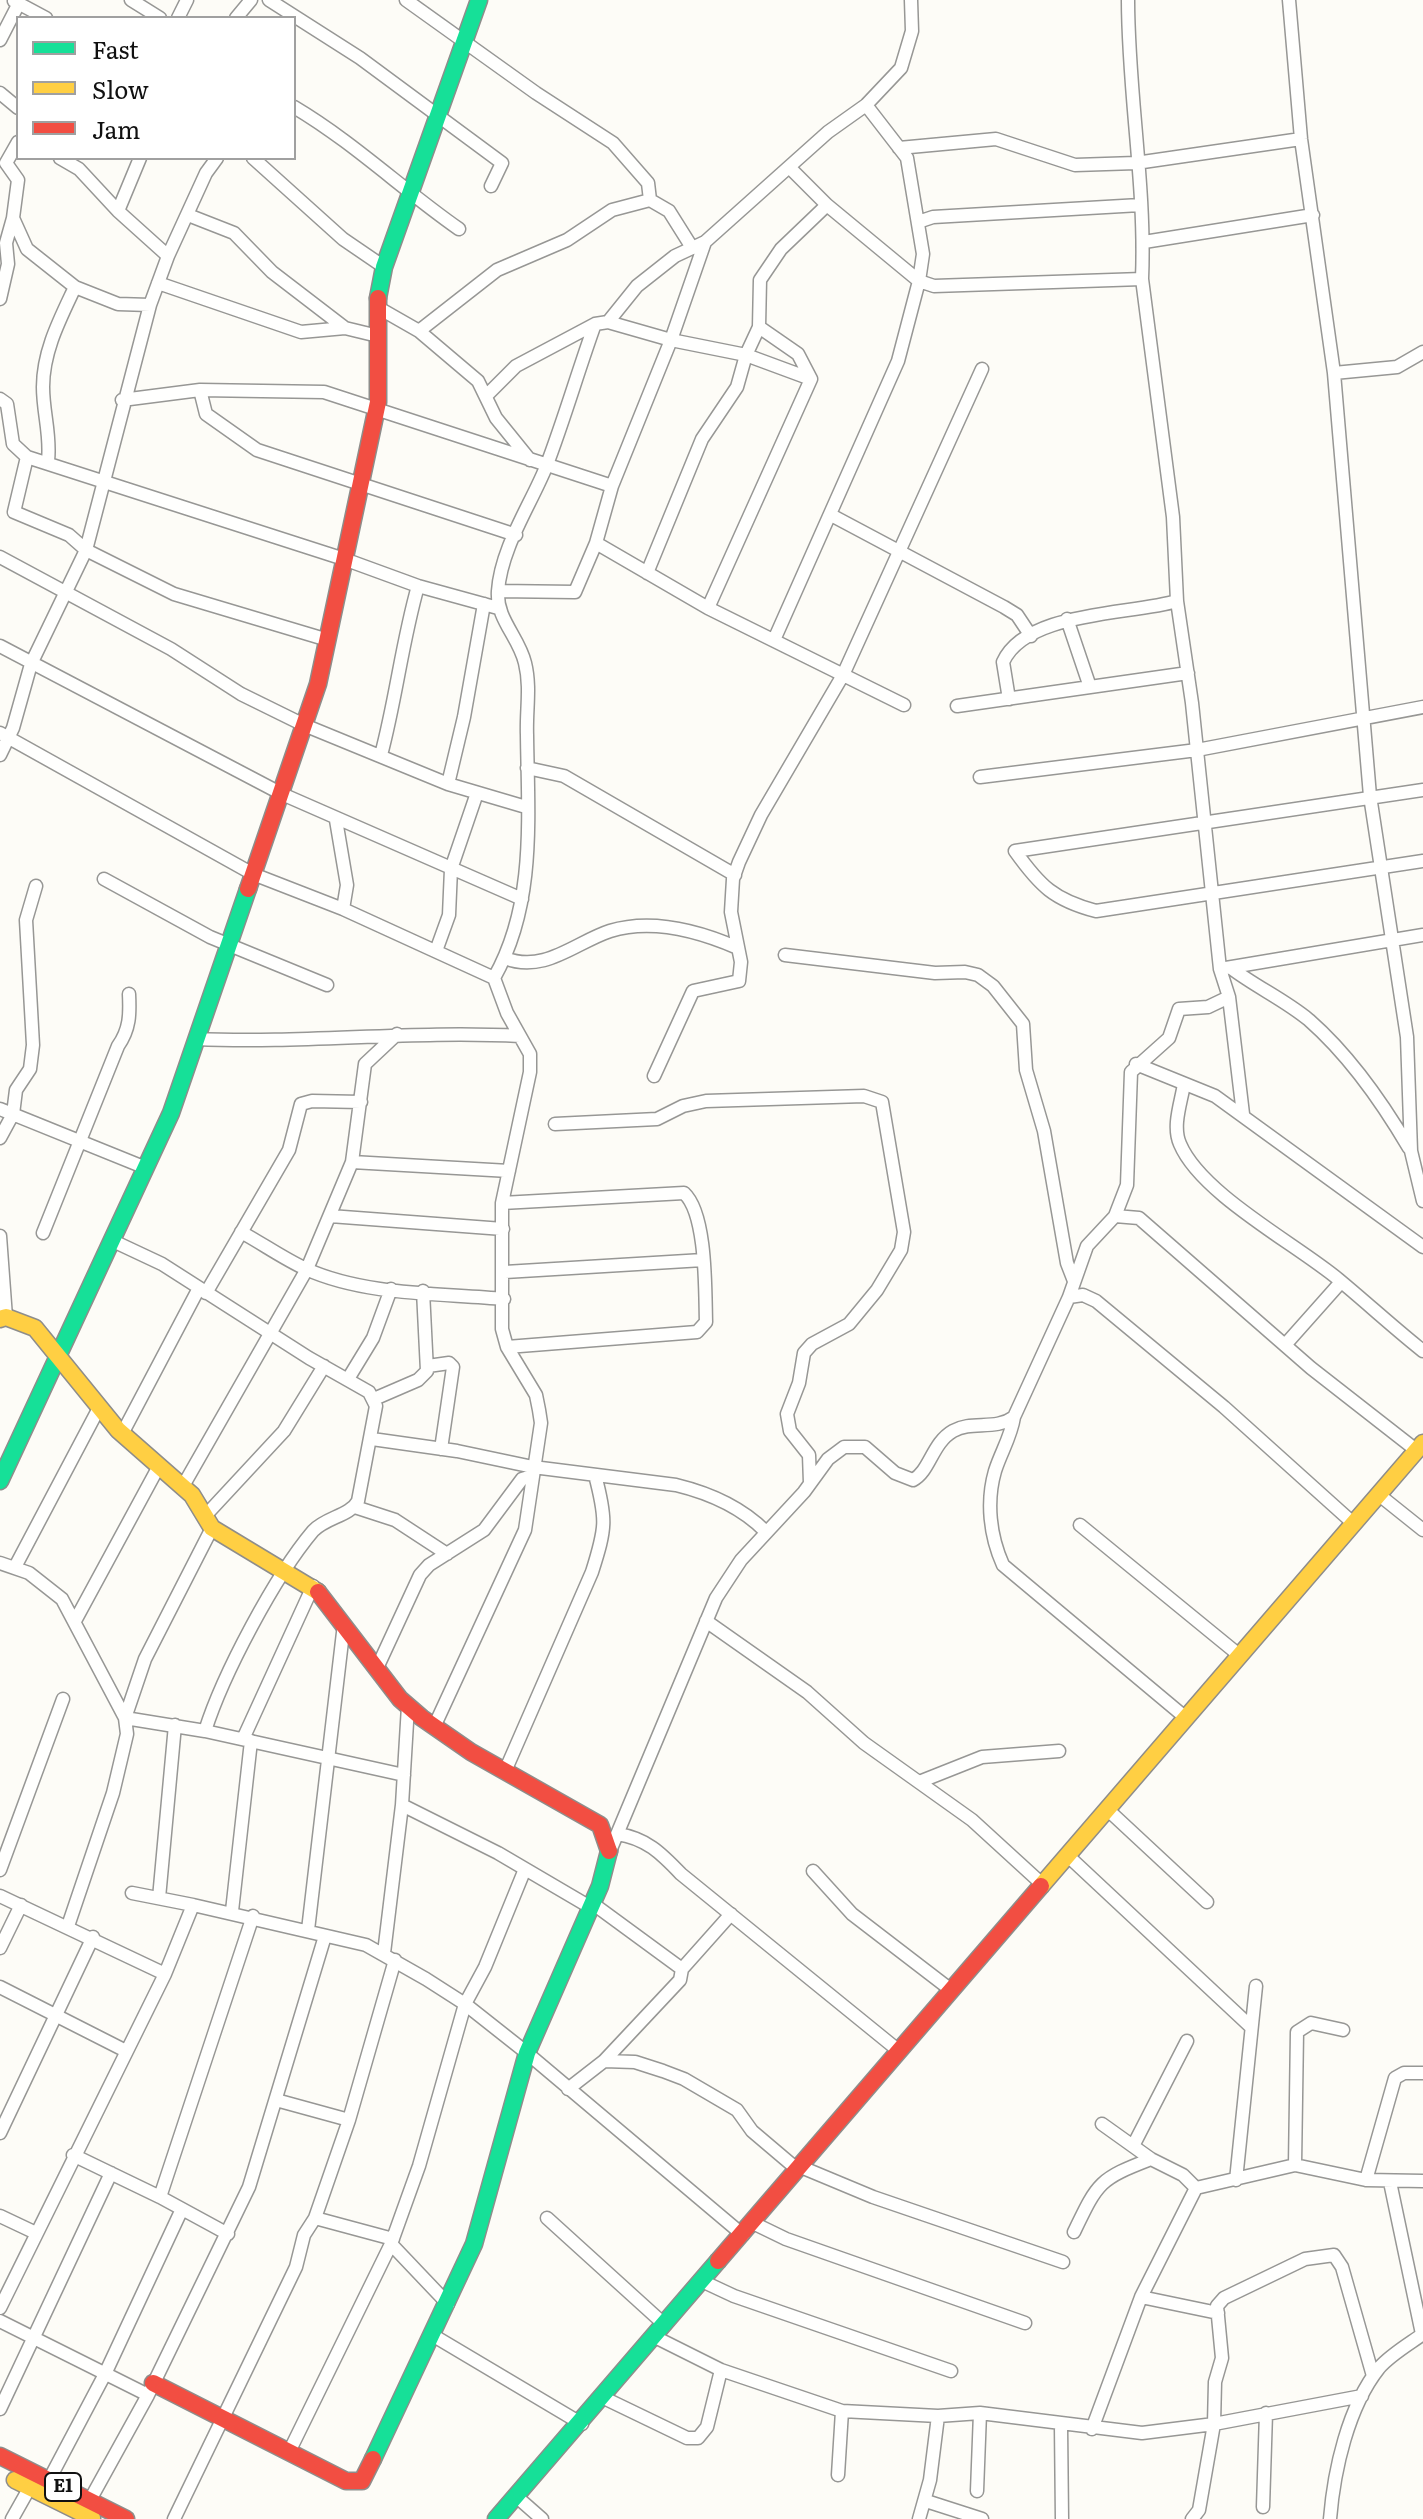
<!DOCTYPE html>
<style>
body{margin:0}
#map{position:relative;width:1423px;height:2519px;overflow:hidden;background:#fdfcf7;font-family:Literata,serif}
canvas{display:block}
.legend{position:absolute;left:16px;top:16px;width:280px;height:144px;box-sizing:border-box;background:#fff;border:2px solid #a0a0a0;margin:0;padding:10px 14px;list-style:none;font-size:24px;color:#111}
.legend li{display:flex;align-items:center;gap:16px;height:40px}
.legend b{width:40px;border:2px solid #a0a0a0}
</style>
<div id="map">
<canvas width="1423" height="2519"></canvas>
<ul class="legend">
<li><b style="height:10px;background:#16e098"></b>Fast</li>
<li><b style="height:10px;background:#ffcf43"></b>Slow</li>
<li><b style="height:10px;background:#f24e42"></b>Jam</li>
</ul>
</div>
<script>
const ctx = document.querySelector('canvas').getContext('2d');
ctx.lineJoin = 'round';
function strokePath(path, color, width, dash) {
  ctx.strokeStyle = color;
  ctx.lineWidth = width;
  ctx.lineCap = dash ? 'butt' : 'round';
  ctx.setLineDash(dash || []);
  ctx.stroke(path);
}
function label(font, color, halo, rows, align = 'center') {
  ctx.font = font + ' Literata,serif';
  ctx.lineWidth = 8;
  ctx.setLineDash([]);
  ctx.textBaseline = 'middle';
  ctx.strokeStyle = halo;
  ctx.fillStyle = color;
  for (const [text, x, y, turn = 0] of rows) {
    ctx.save();
    ctx.translate(x, y);
    ctx.rotate((+turn || 0) * Math.PI / 180);
    ctx.textAlign = isNaN(turn) ? turn : align;
    if (halo) ctx.strokeText(text, 0, 0);
    ctx.fillText(text, 0, 0);
    ctx.restore();
  }
}
const street = new Path2D(`
 M131,0L160,18
 M269,0L360,58L502,163L491,186
 M406,0L536,93L613,143L648,183L650,200
 M1128,0C1128,93 1146,186 1142,279L1173,517L1177,601L1192,703L1220,969
 M1289,0L1301,139L1334,373L1370,796L1407,1037L1411,1151L1423,1201
 M14,1L46,18
 M178,18L187,0
 M236,18L251,0
 M0,40L19,3
 M0,93L18,108
 M294,107C353,142 403,190 459,229
 M18,142L6,163L18,180L13,218L27,249L75,287
 M899,148L996,139L1075,165L1136,163L1301,139
 M60,158L79,169L118,211L168,256
 M253,158L343,239L384,267
 M789,167L827,205L919,281L934,286L1142,279
 M118,211L140,158
 M188,215L234,233L272,272L345,328
 M918,222L933,217L1140,205
 M1144,242L1313,215
 M158,283L301,332L345,328L378,336
 M0,299L8,264L6,243L13,218
 M377,307L419,331L478,381L496,418L530,460
 M608,322L671,340L746,355L811,379
 M419,331L497,270L567,240L612,210L650,200L669,211L691,246
 M1334,373L1397,367L1423,352
 M200,390L206,414L257,450L516,535
 M486,396L516,366L595,324L608,322L637,286L675,256L705,242L828,132L866,105L901,68L912,31L911,0
 M0,399L7,404L13,444L27,457
 M122,400L200,390L324,392L612,486
 M48,461C51,435 43,413 43,387C43,351 60,319 75,287L118,304L150,305
 M831,515L1004,607L1017,615L1031,636
 M596,543L708,608L904,705
 M0,557L171,649L241,694L304,725L448,784L526,807
 M647,573L702,439L737,387L746,355L759,327L760,280L781,249L827,205
 M498,591L575,592L596,543L612,486L671,340L705,242
 M708,608L811,379L798,354L759,327
 M1067,619L1090,687
 M328,640L174,594L86,550L69,535L14,512L27,457L344,559L418,586L498,608
 M774,640L898,361L919,281L923,254L907,158L866,105
 M0,646L282,794L522,899
 M1009,699L1003,662C1026,611 1130,615 1177,601
 M957,706L1188,673
 M0,733L253,874L343,909L494,978L507,1013L530,1054V1072L502,1203V1329L507,1347L536,1395L539,1410L541,1423L525,1530L434,1727
 M0,755L13,728L31,664L86,550L150,305L168,256L206,173L217,158
 M381,755C396,699 402,642 418,586
 M527,768L564,776L735,875
 M980,777L1197,750L1423,707
 M448,784L464,717L484,604
 M1423,790L1015,851C1040,886 1054,900 1096,911L1423,861
 M336,820L347,885L343,909
 M104,879L210,937L327,985
 M436,951L449,915L451,869L477,793
 M785,955L935,973L965,972L978,975L993,986L1023,1024L1026,1070L1044,1131L1067,1263L1074,1281
 M505,958C544,974 576,942 610,931C652,918 699,931 738,948
 M1231,968C1256,987 1285,1000 1309,1020C1350,1056 1382,1102 1409,1148
 M494,978C536,904 528,818 527,735C526,711 531,687 525,663C519,637 496,619 498,591C501,548 530,506 546,467C564,420 578,371 595,324
 M196,1039C304,1044 412,1030 520,1036
 M1136,1064L1215,1096L1423,1247
 M654,1076L693,991L739,981L741,962L731,912L733,879L739,862L761,815L843,675L982,369
 M1184,1084C1181,1103 1172,1126 1180,1144C1201,1194 1296,1244 1338,1279C1367,1303 1394,1328 1423,1351
 M0,1109L146,1168
 M1243,1114L1229,997L1220,969L1423,935
 M555,1124L657,1119L683,1106L706,1101L864,1096L882,1102L904,1232L901,1250L877,1290L849,1324L812,1344L804,1353L799,1383L787,1414L790,1431L809,1455L810,1483
 M0,1138L13,1114L16,1090L30,1069L33,1045L26,920L36,886
 M352,1162L509,1171
 M502,1203L684,1193C707,1214 705,1291 706,1322L697,1332L507,1347
 M330,1216L503,1229
 M1115,1216L1127,1185L1131,1072L1169,1038L1179,1009L1208,1007L1229,997
 M241,1232C263,1244 284,1259 306,1269C366,1296 441,1293 504,1299
 M43,1233L118,1046C130,1029 130,1014 129,994
 M0,1236L6,1317
 M113,1241L162,1264L309,1358L369,1392L376,1406L358,1501C350,1516 326,1517 313,1531C275,1576 223,1674 205,1731
 M505,1272L703,1260
 M206,1293L289,1150L301,1104L312,1101L361,1102
 M1069,1297L1083,1295L1096,1301L1224,1407L1353,1523
 M1285,1345L1341,1282
 M428,1366L449,1363L453,1367L441,1449
 M348,1379L373,1338L391,1289
 M374,1399L418,1380L427,1371L423,1291
 M1014,1417C1011,1437 1001,1452 995,1471C986,1502 990,1536 1003,1565L1186,1718
 M122,1434L199,1288
 M372,1439L457,1451L533,1467L676,1485C709,1493 741,1507 765,1531
 M183,1486L307,1269L352,1162L365,1064L397,1034
 M1378,1494L1423,1530
 M355,1507L395,1520L447,1554
 M206,1515L284,1431L324,1366
 M1080,1525L1239,1655
 M0,1563L29,1573L62,1599L125,1718L205,1731L404,1775
 M15,1567L99,1408
 M75,1621L159,1466
 M706,1621L807,1692L864,1743L972,1820L1042,1884
 M377,1668L420,1575L429,1565L484,1530L522,1479L532,1476
 M243,1739L313,1586
 M506,1769L592,1572C606,1528 607,1520 595,1475
 M919,1782L982,1757L1059,1751
 M402,1805L498,1853L590,1907
 M1107,1809L1207,1902
 M617,1834C646,1838 661,1853 681,1874L899,2051
 M610,1851L716,1598L741,1560L804,1492L828,1459L844,1447H865L895,1473L913,1480C930,1471 932,1443 953,1431C972,1420 995,1431 1014,1417L1069,1297L1087,1246L1115,1216L1139,1218L1311,1368L1416,1450
 M1067,1855L1250,2026
 M0,1870L63,1699
 M813,1871L852,1914L951,1990
 M132,1893L193,1905
 M0,1896L165,1974L193,1905L366,1945L426,1979L465,2004L527,2053L743,2235
 M159,1898L175,1725
 M592,1903L682,1969L680,1980L604,2061
 M232,1911L251,1741
 M68,1926L113,1793L127,1734L125,1718L145,1659L212,1528
 M308,1930L344,1624
 M0,1948L21,1905
 M384,1953L402,1805L408,1706
 M682,1969L731,1914
 M0,1987L126,2051
 M568,2089L604,2061L635,2062L663,2071L684,2079L737,2110L752,2131L798,2170
 M276,2100L349,2120
 M1102,2124L1151,2159L1183,2175L1196,2188
 M0,2133L93,1937
 M1133,2146L1187,2041
 M73,2155L160,2197
 M1295,2165L1297,2032L1311,2023L1343,2030
 M801,2167L873,2197L1063,2262
 M1236,2180L1256,1986
 M1366,2180L1395,2078L1404,2073H1423
 M1390,2182L1422,2334
 M0,2216L36,2233
 M315,2218L393,2239
 M547,2218L665,2325
 M753,2223L786,2239L1025,2323
 M1074,2232C1098,2182 1099,2179 1151,2159
 M228,2234L160,2197L253,1916
 M704,2282L734,2296L951,2371
 M1141,2297L1218,2313
 M448,2304L391,2244L419,2166L465,2004L485,1967L525,1869
 M0,2308L165,1974
 M0,2321L148,2395
 M434,2336L582,2424
 M655,2337L721,2370L842,2411L938,2416L980,2413L1142,2433L1214,2424L1362,2396
 M604,2398L687,2438H698L707,2427L721,2370
 M0,2409L111,2173
 M1061,2426L1062,2519
 M1092,2429L1141,2297L1196,2188L1295,2165L1366,2180L1423,2181
 M289,2452L391,2244
 M838,2475L842,2411
 M49,2480L105,2374L182,2209
 M977,2491L980,2413
 M517,2497L542,2519
 M90,2500L148,2395L249,2187L325,1936
 M926,2501L982,2519
 M1263,2507L1266,2413
 M12,2519L30,2487
 M174,2519L296,2267L304,2235L315,2218L349,2120L395,1960
 M919,2519L930,2480L938,2416
 M1192,2519L1199,2510L1214,2424L1215,2382L1222,2358L1217,2306L1224,2298L1305,2259L1334,2255L1342,2267L1373,2376
 M1330,2519C1334,2470 1348,2407 1379,2368C1390,2355 1409,2344 1423,2334`);
const fast = new Path2D(`
 M378,298L384,267L479,0
 M0,1481L171,1113L248,889
 M373,2459L474,2244L527,2053L600,1886L609,1851
 M496,2519L718,2261`);
const slow = new Path2D(`
 M0,1319L6,1317L35,1328L118,1430L192,1495L212,1528L318,1592
 M1041,1886L1423,1443
 M15,2480L92,2518`);
const jam = new Path2D(`
 M248,889L318,684L378,402V298
 M318,1592L400,1699L422,1718L471,1752L600,1825L609,1851
 M718,2261L1041,1886
 M153,2383L346,2481H362L373,2459
 M0,2456L126,2519`);
const shields = [
 [63,2487,36]
];
const shieldNames = [
 ["E1",63,2487]
];
strokePath(street, '#979795', 15);
strokePath(fast, '#8e8d8b', 19);
strokePath(slow, '#8e8d8b', 19);
strokePath(jam, '#8e8d8b', 19);
strokePath(street, '#fffffe', 12);
strokePath(fast, '#16e098', 16);
strokePath(slow, '#ffcf43', 16);
strokePath(jam, '#f24e42', 16);
for (const [x, y, w] of shields) {
  const box = new Path2D();
  box.roundRect(x - w / 2, y - 14, w, 28, 6);
  ctx.fillStyle = '#fff';
  ctx.fill(box);
  strokePath(box, '#111', 2);
}
label('bold 18px', '#111', null, shieldNames);
</script>
